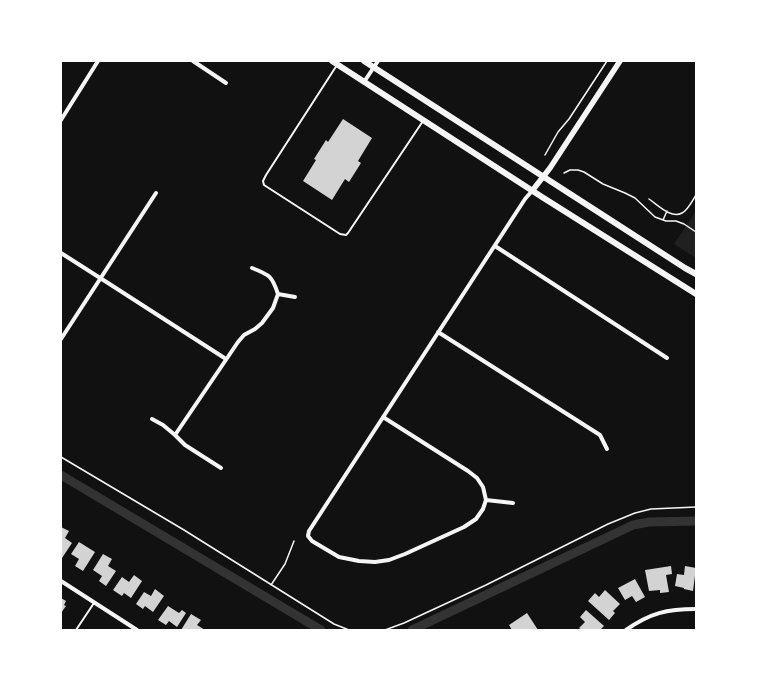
<!DOCTYPE html>
<style>
body{margin:0}
#map{position:relative;width:757px;height:691px;overflow:hidden;background:#111;font-family:"PT Sans Narrow",sans-serif}
canvas{display:block}
.frame{position:absolute;inset:0;border:62px solid #fff;pointer-events:none}
</style>
<div id="map">
<canvas width="757" height="691"></canvas>
<div class="frame"></div>
</div>
<script>
const ctx = document.querySelector('canvas').getContext('2d');
ctx.lineJoin = 'round';
function fillPath(path, color) {
  ctx.fillStyle = color;
  ctx.fill(path, 'evenodd');
}
function strokePath(path, color, width, dash) {
  ctx.strokeStyle = color;
  ctx.lineWidth = width;
  ctx.lineCap = dash ? 'butt' : 'round';
  ctx.setLineDash(dash || []);
  ctx.stroke(path);
}
const green = new Path2D(`
 M696,211V258L674,244Z`);
const canal = new Path2D(`
 M61,475L321,630
 M412,630L633,525L649,522L696,521`);
const building = new Path2D(`
 M343,119L372,138L358,161L361,163L349,182L345,179L332,200L303,181L316,160L314,159L326,140L328,142Z
 M61,527L69,531L65,538L72,543L62,558L61,557Z
 M79,542L95,552L83,571L75,566L79,559L71,554Z
 M103,554L112,559L108,566L116,571L106,586L99,581L102,576L93,570Z
 M671,566L672,574L666,575L669,592L660,593V590L649,591L645,570Z
 M685,566L696,568L693,591L684,589V588L675,586L677,574L684,575Z
 M134,575L142,581L131,598L124,593L122,596L113,590L122,577L129,582Z
 M635,579L645,597L636,602L632,596L625,600L618,588Z
 M155,589L164,596L153,612L145,606L143,609L136,604L144,592L151,596Z
 M605,590L620,604L613,611L615,613L609,620L588,601L595,593L599,597Z
 M61,598L66,601L64,605L66,606L61,613Z
 M168,606L179,613L182,610L186,613L177,627L169,621L166,625L158,620Z
 M586,610L604,626L600,630H582L579,628L585,622L580,617Z
 M527,613L538,630H512L509,625Z
 M191,614L201,620L197,625L205,630H181Z`);
const path = new Path2D(`
 M545,155L558,132L569,119L607,61
 M564,173L570,170H578L584,172L603,184L625,193L635,198L655,217L666,221H676L684,224L696,232
 M649,199C658,205 671,219 682,213C688,210 692,201 696,195
 M663,220L667,211
 M61,457L184,530L334,624L349,630
 M271,585L285,564L294,541
 M385,630L404,623L486,585L608,524L635,513L651,509L696,507`);
const service = new Path2D(`
 M337,65L266,175L263,181L264,185L340,234L346,235L348,233L423,121
 M76,630L94,603`);
const minor = new Path2D(`
 M193,61L226,83
 M364,82L378,61
 M61,120L98,61
 M495,246L667,358
 M61,253L108,283L226,359
 M278,294L295,297
 M438,332L600,435L607,449
 M61,339L156,193
 M383,417L468,471L477,478L483,487L486,500L483,509L476,519L464,527L405,554L389,560L375,562L359,561L339,557L312,541L308,536L309,531L525,199L532,191
 M152,419L163,425L175,435L185,445L221,468
 M175,435L238,342L244,335L255,329L262,323L273,308L278,294C272,276 270,275 252,268
 M486,500L513,503
 M61,581L137,630
 M626,630C650,613 667,609 696,609`);
const tertiary = new Path2D(`
 M532,191L550,168L620,61`);
const secondary = new Path2D(`
 M332,61L542,197L696,294
 M364,61L685,268L696,274`);
fillPath(green, '#202020');
strokePath(canal, '#333', 9);
fillPath(building, '#d3d3d3');
strokePath(path, '#f5f5f5', 1.5);
strokePath(service, '#f5f5f5', 2);
strokePath(minor, '#f5f5f5', 4);
strokePath(tertiary, '#f5f5f5', 5.5);
strokePath(secondary, '#f5f5f5', 6);
</script>
